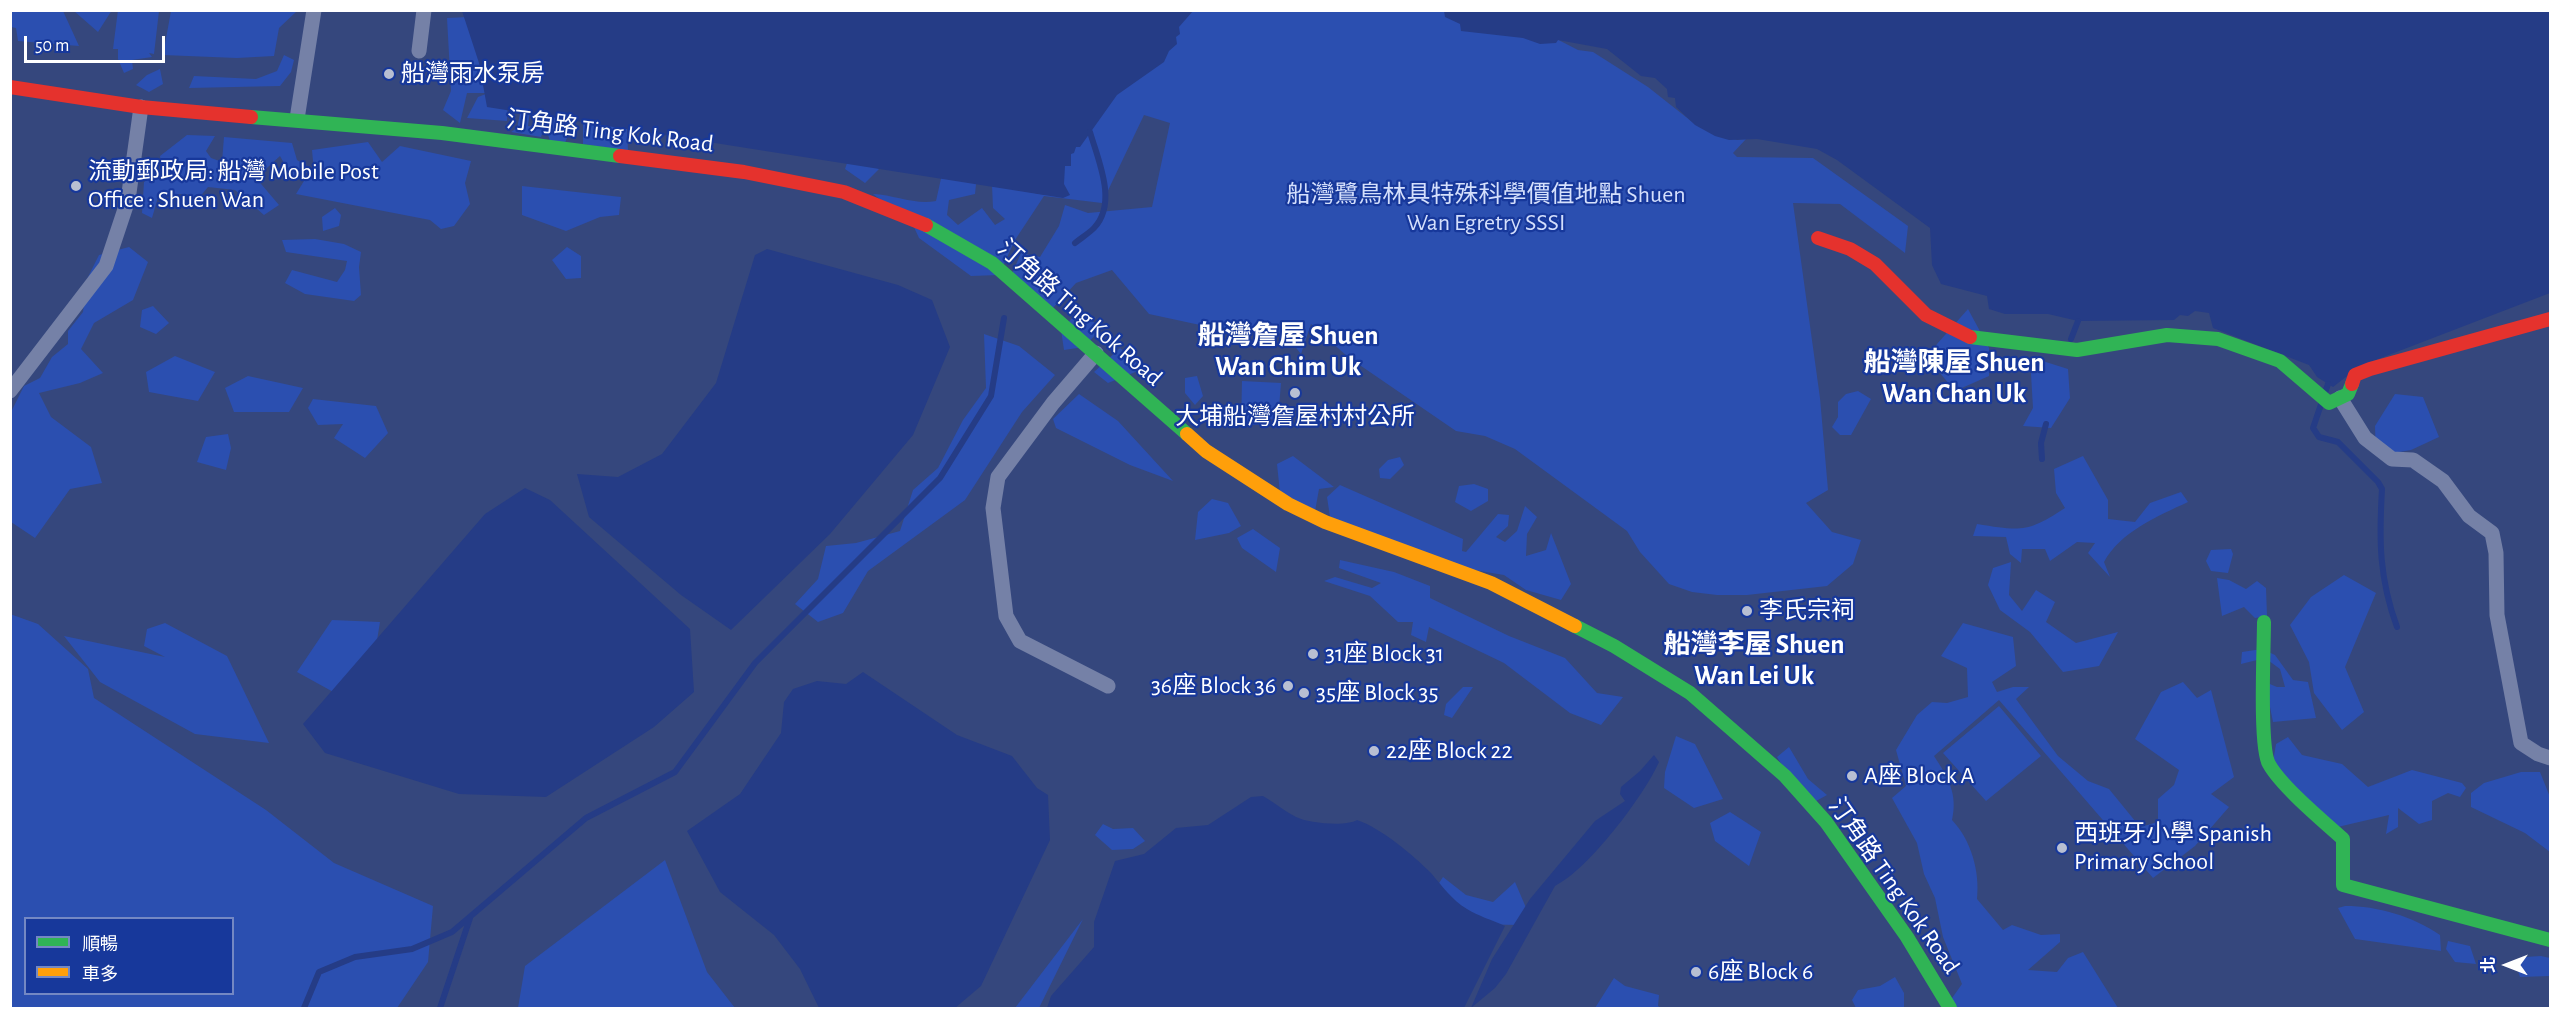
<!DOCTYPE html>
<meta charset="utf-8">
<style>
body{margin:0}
#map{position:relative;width:2561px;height:1019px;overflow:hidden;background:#35477d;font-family:"Alegreya Sans","Noto Sans TC",sans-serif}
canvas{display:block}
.frame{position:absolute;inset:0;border:12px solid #fff;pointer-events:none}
.legend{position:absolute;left:24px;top:917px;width:210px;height:78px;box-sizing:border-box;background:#17389b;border:2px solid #7488c3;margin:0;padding:8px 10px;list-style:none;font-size:18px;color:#fff}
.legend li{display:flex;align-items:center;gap:12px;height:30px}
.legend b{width:30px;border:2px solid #7488c3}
.north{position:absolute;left:2477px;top:935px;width:60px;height:60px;-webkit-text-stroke:4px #17389b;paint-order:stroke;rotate:270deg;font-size:16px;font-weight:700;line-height:24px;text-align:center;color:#fff}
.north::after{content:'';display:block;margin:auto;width:21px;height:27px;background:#fff;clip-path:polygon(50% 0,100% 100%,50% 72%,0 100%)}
.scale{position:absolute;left:24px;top:36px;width:141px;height:27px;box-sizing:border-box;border:3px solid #fff;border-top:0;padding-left:8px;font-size:18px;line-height:21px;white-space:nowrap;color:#fff;-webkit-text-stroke:4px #17389b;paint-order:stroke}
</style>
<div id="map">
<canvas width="2561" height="1019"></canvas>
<div class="frame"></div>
<ul class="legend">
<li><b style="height:8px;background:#30b455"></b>順暢</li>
<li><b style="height:8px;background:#ff9f0a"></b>車多</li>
</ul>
<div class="north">北</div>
<div class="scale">50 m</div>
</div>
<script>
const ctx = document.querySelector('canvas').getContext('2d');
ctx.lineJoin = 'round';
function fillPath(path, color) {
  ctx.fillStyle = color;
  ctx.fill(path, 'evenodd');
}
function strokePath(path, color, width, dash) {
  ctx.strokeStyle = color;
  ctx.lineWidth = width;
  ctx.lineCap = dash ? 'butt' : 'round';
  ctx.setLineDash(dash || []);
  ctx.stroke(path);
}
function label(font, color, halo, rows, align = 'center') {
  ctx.font = font + ' "Alegreya Sans","Noto Sans TC",sans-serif';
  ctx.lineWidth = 4.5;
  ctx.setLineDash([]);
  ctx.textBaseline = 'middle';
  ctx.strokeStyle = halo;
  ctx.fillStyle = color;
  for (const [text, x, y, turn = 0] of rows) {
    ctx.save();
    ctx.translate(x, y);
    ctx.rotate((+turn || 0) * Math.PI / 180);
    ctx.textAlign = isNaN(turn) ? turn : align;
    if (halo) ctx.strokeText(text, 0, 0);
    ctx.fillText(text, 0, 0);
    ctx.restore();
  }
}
const green = new Path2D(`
 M11,10L63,11L79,46L18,41L16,28L11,27Z
 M112,10L98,32L74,11V10Z
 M118,10L159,11L154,54L149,53L152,57L132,60L133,69L124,73L118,59V49H113Z
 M171,11V10L297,11L279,28L274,56L237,58L163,55Z
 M1184,11H1502L1578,50L1593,52L1648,87L1691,121L1737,140L1746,139L1733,153L1737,157L1813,158L1908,226L1905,253L1840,204L1793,203L1820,398L1828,490L1806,503L1832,532L1861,540L1853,564L1827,586L1747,595H1717L1692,592L1669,584L1640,552L1627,531L1515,449L1485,436L1456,431L1348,357L1311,324L1301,354L1285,334L1200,325L1149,314L1112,270L1076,283L1052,309L1008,283L1021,253L1040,257L1059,226L1065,205L1088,213L1152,207L1170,123L1144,115L1102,203L1044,196L1015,240L999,275L971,276L919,238L913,225L873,194C895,195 915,205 936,201L942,174L977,175L975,194L949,200L947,215L958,225L982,208L995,225L1005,219L993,208L992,185L1045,195L1117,82Z
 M468,17L488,78L485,93H467L460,123L443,110L451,91L447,18Z
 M284,55L294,60L291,72L280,86L189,88L194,76L256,79L277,71Z
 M160,69L163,84L149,92L136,85L147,75Z
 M491,92L508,99L507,121L467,118L478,97Z
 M604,106L626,107L628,151L583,144V123Z
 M551,108L575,117L565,143L551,144L545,125Z
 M521,109L530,110L528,126L544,128L541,137L511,132L517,128Z
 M187,135L215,136L206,151L211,158L222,162L224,137L292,143L297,160L312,169L294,181L280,156L256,178L279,205L264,215L235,190L208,187L198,199L186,194H159L152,218L142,213L144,182L162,168L160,156Z
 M368,142L382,162L400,146L471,161L465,183L470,204L454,226L441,229L430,220L296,194L307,176L321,174L313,161L312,150Z
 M850,154L879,169L865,183L845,169Z
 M522,186L621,197L619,215L600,217L566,231L522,215Z
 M335,208L341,215L339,226L323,231L322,217Z
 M315,239L344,244L361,252L359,267L361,295L354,301L305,294L285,283L292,270L337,282L345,270L347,261L286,252L282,240Z
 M129,247L148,262L133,300L94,323L81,349L103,373L80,383L39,393L51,417L91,447L102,483L70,489L35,538L11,522L10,414L24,386L40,378L52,357L68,344V331L83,312L87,279L99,255Z
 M567,247L581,256V278L566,279L552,260Z
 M153,306L169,323L156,334L140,327L142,310Z
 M1968,309L1989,348V376L1955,391L1929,360L1937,344Z
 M1076,314L1096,323L1098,332L1084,347L1064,350L1061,330Z
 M984,334L1019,346L1055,375L1022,412L965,500L868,571L843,613L818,622L795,604L818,579L826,546L856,543L900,531L913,490L938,468L963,420L986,388Z
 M1120,348L1143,369L1108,383L1094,372Z
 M175,356L215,372L198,401L149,392L146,372Z
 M2030,357L2068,369L2070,398L2051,428L2023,426L2033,408Z
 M248,376L303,388L289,412H234L225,388Z
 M1197,376L1203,396L1195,405L1185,393V378Z
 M1242,381L1281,383L1278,420L1269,419L1265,424L1241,426Z
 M1858,391L1871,399L1851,435H1840L1832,427L1838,417V402L1846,394Z
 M1079,394L1118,421L1173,481L1130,465L1056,428L1053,419Z
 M2395,394L2423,397L2439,437L2411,450L2376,456L2375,426Z
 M313,399L376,406L388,433L365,458L334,438L343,424L318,425L308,408Z
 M228,434L231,448L226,470L197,462L206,437Z
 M1293,456L1334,487L1319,489L1314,517L1280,493L1277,464Z
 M2083,456L2108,500V519L2135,522L2150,503L2181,492L2188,502C2158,516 2120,532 2104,562L2110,577L2088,553L2095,543L2077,542L2050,561L2045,549H2022L2021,563L2010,554L2006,537L1973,536L1977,524C2021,531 2027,533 2065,508L2056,493L2054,469Z
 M1400,457L1404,465L1390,479L1380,478L1379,469L1388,460Z
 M1474,484L1488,489V501L1471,511L1455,502L1459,486Z
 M1340,485L1463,539L1462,551L1466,552L1498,514L1509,515L1508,526L1496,537L1505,542L1517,531L1525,506L1537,517L1527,534L1526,556L1546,550L1551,533L1571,584L1561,600L1526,590L1504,575L1420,561L1330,517L1327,497Z
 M1212,499L1228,503L1241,526L1229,533L1195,540L1198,512Z
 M1253,529L1280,548L1276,572L1242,548L1237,538Z
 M2231,549L2233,554L2228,573L2211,571L2206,561L2211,550Z
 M1340,560L1394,572L1430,586V598L1509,636L1565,658L1597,693L1623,697L1601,725L1570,713L1504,663L1429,627L1426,642L1411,635L1413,622H1398L1370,596L1324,581L1335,577L1372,588L1381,583L1339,568Z
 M2011,562L2009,595L2022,611L2036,590L2055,602L2046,622L2076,643L2118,632L2099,666L2063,672L2030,632L2000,610L1988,585L1993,568Z
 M2344,575L2376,593L2345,667L2364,712L2342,730L2314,693L2309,662L2290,625L2311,597Z
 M2217,578L2229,580L2246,589L2257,581L2266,588L2267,616L2255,618L2244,607L2222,616Z
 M10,614L38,624L88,669L94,698L266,810L334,863L433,906L428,962L397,1008H11ZM26,918H232V994H26Z
 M332,620L380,622L373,665L346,699L297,672Z
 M165,623L227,656L269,743L195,734L100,682L64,636L165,657L144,646L147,629Z
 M1963,623L2013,637L2016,666L1992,682L1997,692L2013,687H2029L2016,699L2058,756L2088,781L2109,789L2140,827L2158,822V799L2174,785L2179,770L2135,739L2161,692L2183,682L2197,698L2211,690L2234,777L2211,794L2229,807L2195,846L2153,878L1999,700L1934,756C1948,777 1958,794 1952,820C1971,840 1980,871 1977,899L2003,930L2012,925L2041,935L2060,934V942L2028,970L2057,972L2068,958L2083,952L2118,1008H1945L1962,984L1943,937L1935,898L1924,874L1917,843L1892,798L1906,786L1896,750L1917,715L1932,702L1947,703L1968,697L1967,668L1941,656Z
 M2262,649L2275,655L2293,680L2308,682L2316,718L2273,722L2265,682L2277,687H2285L2280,669L2265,658L2241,664L2242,652Z
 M1463,687H1473L1452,718L1444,715L1446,704Z
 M1999,706L2041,756L1986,801L1943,753Z
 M1676,736L1695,744L1723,799L1694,808L1664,788L1665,772Z
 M2288,737L2302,755L2342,764L2368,787L2412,770L2462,783L2466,788L2460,797L2448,793L2432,801V820L2419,824L2398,808V827L2386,834L2389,815L2329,829L2272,768L2276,744Z
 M1789,747L1808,779L1827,795L1807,806L1777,757Z
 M2521,772H2540L2550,797V852L2525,833L2471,807V793L2484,783Z
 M1730,812L1761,832L1749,866L1715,841L1710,823Z
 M1103,824L1113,829L1133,828L1145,841L1133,849L1112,850L1095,835Z
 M665,860L707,972L735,1008H518L525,966Z
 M1443,877L1466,895L1493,902L1515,882L1530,917L1519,925L1473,924L1434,891Z
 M2345,906C2378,906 2412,916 2440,935L2441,951L2355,939L2338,908Z
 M1083,919L1039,1008H1015Z
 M2448,941L2470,946L2476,964L2455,962L2446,949Z
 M2541,956L2550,958V976L2520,977L2516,965L2525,957Z
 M1895,977L1904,993V1008H1856L1852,1000L1858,990L1880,986Z
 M1614,978L1625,986L1659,995L1658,1006L1661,1008H1595Z`);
const water = new Path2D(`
 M462,11H1193L1179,27L1180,34L1176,37L1177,44L1169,51L1164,62L1117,95L1080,147H1076L1074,153L1071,154V166H1065L1064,184L1070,195L1063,198L487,107L479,63Z
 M1444,11H2550V293L2360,366L2333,387L2317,377L2309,365L2213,328L2209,313L2195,311L2188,316L2180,315L2174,320L2078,321L2048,314H2005L1989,309L1987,296L1941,284L1932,265L1930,228L1837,160L1817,149L1757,139L1729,140L1715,136L1695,125L1676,107L1675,98L1668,97L1667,89L1655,78L1641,76L1607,49L1558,40L1556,43L1540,44L1523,38L1461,31L1460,24L1445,17Z
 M767,249L898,285L932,300L950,347L913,435L830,534L731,630L681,595L589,517L577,474L618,477L662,454L716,383L755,255Z
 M525,488L550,500L690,629L694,692L654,727L546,797L459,794L325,753L303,724L485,514Z
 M863,672L957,735L1012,756L1037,788L1048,795L1050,840L981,986L955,1008H819L800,969L774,935L720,892L687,831L740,794L781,733L784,702L793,689L817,681L846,684Z
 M1654,755L1659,762C1644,796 1588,870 1555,886L1506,974L1495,988L1471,1008L1492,959L1530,899L1595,821L1625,801L1620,794L1621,787L1640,771Z
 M1263,796C1274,802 1284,811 1296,817C1308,823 1345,827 1357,820C1381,828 1413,855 1431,873C1442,886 1452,900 1467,909C1478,916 1492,920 1505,926L1464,1008H1047L1051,996L1094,947V922L1115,861L1144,854L1176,828L1208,825L1251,797Z`);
const stream = new Path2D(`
 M1075,243C1081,238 1088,234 1094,228C1118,203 1098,160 1090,132
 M2071,339L2078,321
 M2328,384L2313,428L2319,437L2338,442L2378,482L2382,489C2379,540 2379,578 2397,627
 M2042,459L2041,443L2046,424
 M304,1008L319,972L355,957L412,949L452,932L586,818L675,772L755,663L940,478L991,396L1004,318
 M440,1008L470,918`);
const street = new Path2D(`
 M419,51L424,10
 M297,119L314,10
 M1096,353L1053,403L998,477L993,508L1006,616L1020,641L1108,686
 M10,391L106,266L128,200L141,107
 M2340,398L2365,438L2392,459L2413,460L2443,481L2469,516L2492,533L2496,553L2497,615L2521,743L2538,754L2550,758`);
const fast = new Path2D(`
 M251,117L442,133L620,156
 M926,225L992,263L1187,434
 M1970,337L2077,350L2167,335L2218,339L2280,361L2329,403L2348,394L2352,384
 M2264,622C2264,648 2259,747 2269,764C2281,786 2323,821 2343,839V885L2550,940
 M1575,626L1614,646L1690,693L1785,776L1826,822L1907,937L1950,1008`);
const slow = new Path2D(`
 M1187,434L1206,451L1288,504L1325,522L1491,583L1575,626`);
const jam = new Path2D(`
 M10,87L141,107L251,117
 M620,156L744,172L844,192L926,225
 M1818,238L1850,249L1875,264L1926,315L1970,337
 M2352,384L2355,375L2370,369L2550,319`);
const markers = [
 [389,74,6,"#b8bfd2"],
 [76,186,6,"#b8bfd2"],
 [1295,393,6,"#b8bfd2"],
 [1747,611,6,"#b8bfd2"],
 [1313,654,6,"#b8bfd2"],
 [1288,686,6,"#b8bfd2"],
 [1304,693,6,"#b8bfd2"],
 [1374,751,6,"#b8bfd2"],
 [1852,776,6,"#b8bfd2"],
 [2062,848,6,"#b8bfd2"],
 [1696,972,6,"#b8bfd2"]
];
const poiNames = [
 ["船灣雨水泵房",401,74],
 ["流動郵政局: 船灣 Mobile Post",88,172],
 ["Office : Shuen Wan",88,200],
 ["大埔船灣詹屋村村公所",1295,417,"center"],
 ["李氏宗祠",1759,611],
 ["31座 Block 31",1325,654],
 ["36座 Block 36",1276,686,"right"],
 ["35座 Block 35",1316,693],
 ["22座 Block 22",1386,751],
 ["A座 Block A",1864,776],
 ["西班牙小學 Spanish",2074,834],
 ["Primary School",2074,862],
 ["6座 Block 6",1708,972]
];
const streetNames = [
 ["汀角路 Ting Kok Road",610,132,7],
 ["汀角路 Ting Kok Road",1080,313,41],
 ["汀角路 Ting Kok Road",1894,886,55]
];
const parkNames = [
 ["船灣鷺鳥林具特殊科學價值地點 Shuen",1486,195],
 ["Wan Egretry SSSI",1486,223]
];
const quarterNames = [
 ["船灣詹屋 Shuen",1288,336],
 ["Wan Chim Uk",1288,367],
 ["船灣陳屋 Shuen",1954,363],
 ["Wan Chan Uk",1954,394],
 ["船灣李屋 Shuen",1754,645],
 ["Wan Lei Uk",1754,676]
];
fillPath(green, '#2b4fb0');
fillPath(water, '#253c86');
strokePath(stream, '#253c86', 6);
strokePath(street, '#7581a7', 15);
strokePath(fast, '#30b455', 14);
strokePath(slow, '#ff9f0a', 14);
strokePath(jam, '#e5322d', 14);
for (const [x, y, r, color] of markers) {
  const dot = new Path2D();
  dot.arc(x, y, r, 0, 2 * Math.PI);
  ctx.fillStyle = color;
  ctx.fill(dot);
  strokePath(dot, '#17389b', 2);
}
label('24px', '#fff', '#17389b', poiNames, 'left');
label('24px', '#fff', '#17389b', streetNames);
label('24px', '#d4dffc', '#17389b', parkNames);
label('bold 27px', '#fff', '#17389b', quarterNames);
</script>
